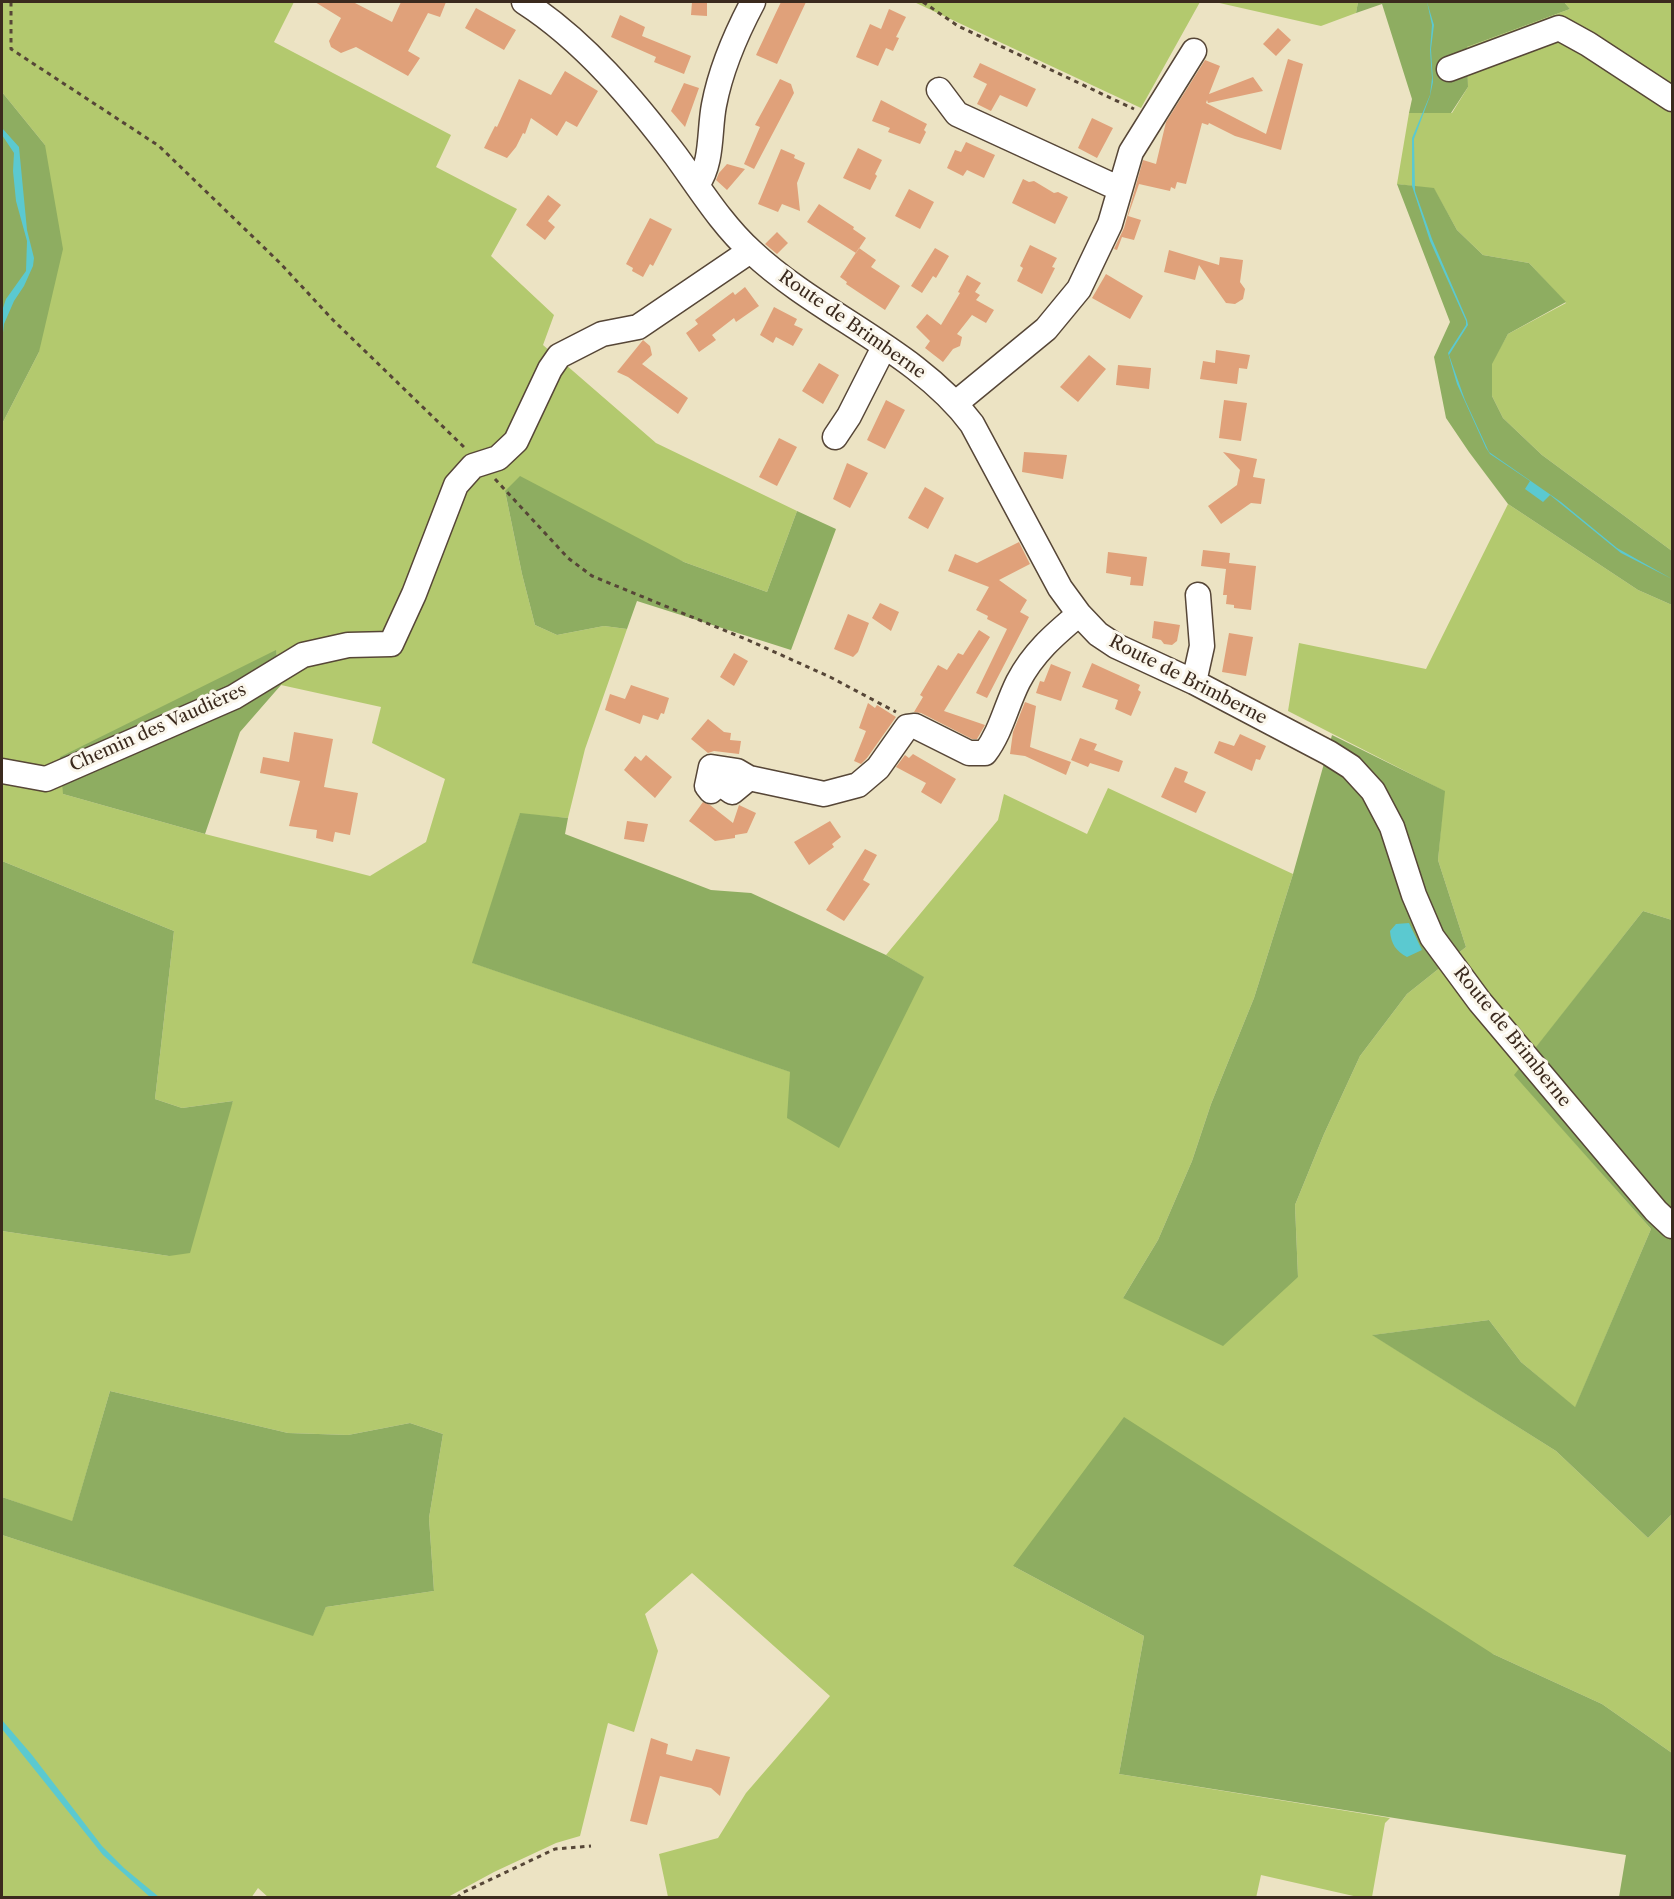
<!DOCTYPE html>
<meta charset="utf-8">
<style>
body{margin:0}
#map{position:relative;width:1674px;height:1899px;overflow:hidden;background:#ece3c3;font-family:"Libre Caslon Text",serif}
canvas{display:block}
.frame{position:absolute;inset:0;border:3px solid #3b2a1e;pointer-events:none}
</style>
<div id="map">
<canvas width="1674" height="1899"></canvas>
<div class="frame"></div>
</div>
<script>
const ctx = document.querySelector('canvas').getContext('2d');
ctx.lineJoin = 'round';
function fillPath(path, color) {
  ctx.fillStyle = color;
  ctx.fill(path, 'evenodd');
}
function strokePath(path, color, width, dash) {
  ctx.strokeStyle = color;
  ctx.lineWidth = width;
  ctx.lineCap = dash ? 'butt' : 'round';
  ctx.setLineDash(dash || []);
  ctx.stroke(path);
}
function label(font, color, halo, rows, align = 'center') {
  ctx.font = font + ' "Libre Caslon Text",serif';
  ctx.lineWidth = 6;
  ctx.setLineDash([]);
  ctx.textBaseline = 'middle';
  ctx.strokeStyle = halo;
  ctx.fillStyle = color;
  for (const [text, x, y, turn = 0] of rows) {
    ctx.save();
    ctx.translate(x, y);
    ctx.rotate((+turn || 0) * Math.PI / 180);
    ctx.textAlign = isNaN(turn) ? turn : align;
    if (halo) ctx.strokeText(text, 0, 0);
    ctx.fillText(text, 0, 0);
    ctx.restore();
  }
}
const green = new Path2D(`
 M2,2H294L274,42L451,135L436,167L517,209L491,256L554,315L543,345L656,443L797,511L767,592L684,562L505,491L522,574L535,625L557,635L604,626L627,629L585,749L568,818L520,814L473,963L791,1072L923,977L886,955L998,820L1004,794L1087,834L1108,788L1293,874L1254,998L1211,1104L1192,1161L1158,1240L1123,1298L1298,1277L1295,1205L1324,1134L1360,1056L1407,994L1466,947L1438,860L1444,791L1288,711L1299,643L1426,669L1508,504L1638,590L1672,605V920L1643,911L1515,1075L1651,1229L1575,1408L1521,1362L1489,1320L1373,1335L1556,1451L1648,1538L1672,1514V1753L1602,1704L1493,1654L1013,1566L1144,1636L1119,1774L1390,1818L1385,1823L1372,1897H1358L1261,1875L1256,1898L668,1897L659,1854L718,1838L746,1793L830,1696L692,1573L645,1614L658,1651L634,1732L608,1723L580,1836L556,1843L494,1872L448,1897L269,1898L258,1888L251,1898L2,1897V1535L312,1635L326,1607L434,1591L429,1518L443,1434L410,1423L348,1435L288,1433L110,1391L72,1522L2,1497V1231L169,1256L233,1101L182,1108L155,1099L174,931L2,861V424L39,352L45,145L2,92ZM276,651L281,685L381,707L372,743L445,779L426,842L370,876L205,834L63,794Z
 M914,2H1200L1141,108Z
 M1215,2H1358L1356,13L1321,26Z
 M1564,2H1672V551L1542,455L1503,418L1492,396L1491,364L1508,334L1566,303L1529,263L1483,255L1457,230L1434,189L1397,184L1409,113H1452L1468,87L1467,47L1570,9Z`);
const forest = new Path2D(`
 M1358,2H1564L1570,9L1467,47L1468,87L1451,113H1409L1412,99L1382,4L1356,13Z
 M2,92L45,145L63,249L39,352L2,424Z
 M1397,184L1434,188L1457,230L1483,255L1529,263L1566,302L1508,334L1492,364V396L1503,418L1542,455L1672,551V605L1638,590L1508,504L1469,452L1446,418L1434,357L1450,322Z
 M520,476L684,562L767,592L797,511L836,529L791,650L637,601L627,629L604,626L557,635L535,625L522,574L505,491Z
 M276,650L281,685L240,732L205,834L63,794L60,757Z
 M1332,735L1445,791L1438,860L1466,947L1407,994L1360,1056L1324,1134L1295,1205L1298,1277L1223,1346L1123,1298L1158,1240L1192,1161L1211,1104L1254,998L1293,874Z
 M520,813L568,818L565,834L711,890L751,893L886,955L924,977L839,1148L787,1118L790,1072L472,963Z
 M2,861L174,931L155,1099L182,1108L233,1101L190,1253L169,1256L2,1231Z
 M1643,911L1672,920V1514L1648,1538L1556,1451L1372,1335L1489,1320L1521,1362L1575,1407L1651,1229L1514,1075Z
 M110,1391L288,1433L348,1435L410,1423L443,1434L429,1518L434,1591L326,1607L313,1636L2,1535V1497L72,1521Z
 M1124,1417L1493,1654L1602,1704L1672,1753V1897H1619L1626,1855L1119,1774L1144,1636L1013,1566Z`);
const water = new Path2D(`
 M1427,2L1434,25L1431,49L1433,82L1430,96L1414,139L1415,191L1432,239L1467,320L1468,325L1449,355L1465,400L1489,452L1561,502L1617,548L1672,579L1621,553L1550,495L1543,502L1525,489L1530,481L1490,454L1486,448L1457,384L1448,353L1466,325V321L1430,241L1412,186V138L1430,95L1432,78L1430,50L1432,25Z
 M2,128L19,147L27,230L34,258L33,266L24,286L14,301L4,324L2,341V311L6,299L26,271L27,241L16,201L13,171L14,153L2,135Z
 M1409,923L1422,950L1407,957C1396,951 1391,944 1390,931L1396,924Z
 M2,1720L32,1755L102,1846L124,1868L159,1897H150L103,1855L2,1729Z`);
const building = new Path2D(`
 M315,2H353L392,22L401,2H446L440,17L428,13L408,51L420,58L408,76L356,47L341,53L331,47L329,41L341,18Z
 M692,2H707V16L691,15Z
 M781,2H806L777,64L756,55Z
 M476,8L516,30L504,50L465,28Z
 M889,9L906,17L896,37L899,38L893,51L886,48L878,66L856,57L870,24L881,29Z
 M620,15L645,27L642,36L691,56L684,74L654,62L656,57L611,37Z
 M1278,28L1291,40L1276,56L1263,44Z
 M1288,59L1303,64L1281,150L1235,136L1209,123L1208,125L1202,123L1186,184L1177,182L1175,189L1171,187L1170,191L1139,184L1128,216L1141,220L1134,240L1122,237L1117,250L1114,249L1124,228L1143,160L1156,164L1166,122L1205,60L1220,66L1209,94L1253,77L1263,91L1208,103L1207,100L1206,103L1266,134Z
 M980,63L1036,89L1027,107L1000,95L991,111L977,104L987,84L973,77Z
 M565,71L598,91L577,127L566,121L557,136L531,118L525,134L523,133L516,147L507,158L484,148L495,126L497,127L519,79L551,95Z
 M780,79L791,84L794,93L754,169L744,164L760,127L755,125Z
 M684,83L699,88L685,127L671,111Z
 M881,100L927,124L924,130L926,132L920,144L888,132L890,128L872,121Z
 M1092,118L1113,128L1097,158L1078,148Z
 M966,142L995,155L984,178L967,170L963,176L947,168L955,150L961,152Z
 M858,148L882,160L875,174L877,176L870,190L843,178Z
 M781,149L795,155L794,158L805,163L797,183L800,211L782,204L778,212L758,204Z
 M727,164L745,169L727,190L716,180L719,173Z
 M1023,179L1029,182L1034,181L1054,193L1058,192L1068,197L1055,224L1012,203Z
 M909,189L934,202L920,229L895,216Z
 M548,195L561,205L548,221L555,227L545,240L526,225Z
 M819,204L854,227L853,229L866,238L856,253L807,222Z
 M650,218L672,229L653,266L650,264L643,277L632,271L633,268L626,264Z
 M777,232L788,243L777,254L765,244Z
 M1030,245L1057,258L1052,267L1055,268L1042,294L1017,281L1023,268L1020,266Z
 M859,248L876,260L871,267L900,286L885,310L846,284L847,282L840,277Z
 M935,248L949,256L936,278L933,276L922,293L911,286Z
 M1169,250L1219,265L1220,257L1243,260L1240,282L1245,289L1243,299L1235,304L1226,303L1199,265L1195,280L1164,272Z
 M1106,274L1143,296L1130,319L1092,298Z
 M967,275L981,283L975,292L980,295L976,300L994,310L986,323L972,315L957,334L962,337L960,346L953,349L943,362L925,348L930,341L916,327L927,314L941,325L960,293L958,292Z
 M745,287L759,306L736,322L734,318L712,335L716,340L699,352L686,333L698,324L695,320L733,292L735,295Z
 M774,307L797,319L794,325L803,329L793,346L776,337L773,343L760,335Z
 M643,340L650,346L652,355L642,364L688,398L678,414L628,377L617,372Z
 M1216,350L1250,355L1247,369L1239,368L1237,384L1200,379L1203,361L1215,363Z
 M1089,355L1106,369L1078,402L1060,387Z
 M819,363L839,375L823,404L802,391Z
 M1118,365L1151,368L1149,389L1116,385Z
 M886,400L905,410L885,449L867,440Z
 M1224,400L1247,403L1241,441L1219,438Z
 M779,438L797,447L777,486L759,477Z
 M1024,452L1067,455L1063,479L1022,472Z
 M1223,452L1257,459L1253,477L1265,479L1261,504L1251,503L1221,524L1208,506L1237,485L1240,470Z
 M847,463L868,473L850,508L833,499Z
 M925,487L944,498L928,529L908,518Z
 M1019,542L1030,564L999,580L1027,600L1020,612L1029,617L987,698L976,693L1007,629L987,619L988,616L976,610L989,587L948,571L955,554L977,563Z
 M1203,550L1230,553L1229,563L1256,566L1251,610L1234,608V605L1226,604L1227,595H1223L1226,569L1201,566Z
 M1108,552L1147,557L1143,586L1130,585L1131,577L1106,573Z
 M880,603L899,612L891,631L872,618Z
 M848,614L869,623L858,652L853,657L834,649Z
 M1154,621L1180,625L1177,641L1172,645L1164,644L1161,640L1152,638Z
 M979,630L990,637L944,711L985,725L977,739H972L921,713L914,712L923,697L920,695L938,665L947,670L958,653L963,655Z
 M1229,633L1253,637L1246,676L1222,672Z
 M734,653L748,661L734,686L720,677Z
 M1092,663L1140,685L1138,690L1141,692L1131,716L1115,709L1118,700L1082,687Z
 M1051,664L1071,672L1061,701L1036,693L1040,681L1044,682Z
 M631,685L669,698L664,714L661,713L658,720L643,715L640,724L605,710L610,694L625,699Z
 M1025,702L1036,706L1030,747L1071,762L1066,775L1025,756L1010,754L1013,732Z
 M868,703L875,708L877,705L896,717L867,758L861,764L854,761L866,731L859,728Z
 M708,719L724,732L731,733L730,740L741,741L739,754L714,751L708,753L691,739Z
 M294,732L333,739L324,787L358,793L350,835L335,832L333,842L316,838L317,830L289,826L300,781L260,773L263,757L289,762Z
 M1240,734L1266,746L1260,760L1256,759L1252,771L1214,753L1219,741L1234,746Z
 M1080,738L1097,744L1094,750L1123,761L1119,772L1090,763L1088,767L1071,760Z
 M913,754L956,779L941,804L921,792L926,783L896,767L905,755L909,758Z
 M646,755L672,777L655,798L624,770L635,756L641,761Z
 M1175,767L1188,772L1184,782L1206,792L1196,813L1161,797Z
 M703,802L710,805L733,823L739,805L756,813L747,833L735,835V838L715,841L689,821Z
 M627,821L648,824L644,842L624,839Z
 M830,821L841,837L832,844L834,847L809,865L794,842Z
 M865,849L877,855L863,880L870,884L844,921L826,910Z
 M651,1738L668,1744L666,1754L692,1761L696,1749L730,1757L720,1796L711,1788L660,1776L647,1825L630,1821Z`);
const path = new Path2D(`
 M11,2V49L159,146L280,263L333,320L466,449
 M923,2L958,26L1134,109
 M495,479L568,558L592,576L748,640L830,677L896,712
 M457,1898L462,1893L555,1849L591,1846`);
const minor = new Path2D(`
 M524,2C583,40 634,100 676,156C700,189 722,225 752,252C819,315 918,351 972,424L1060,588L1079,614L1098,634L1116,646L1194,682L1329,753L1351,767L1373,791L1392,827L1414,895L1432,937L1480,1002L1656,1211L1672,1226
 M1449,69L1559,28L1588,44L1672,99
 M939,90L957,114L1120,189
 M697,185C713,163 709,130 714,105C721,68 736,34 753,2
 M956,403L1046,329L1079,289L1110,224L1131,152L1194,51
 M835,437L849,416L884,347
 M1194,682L1202,646L1198,595
 M2,771L46,779L234,697L303,655L348,645L391,644L414,594L456,485L473,466L498,458L516,441L550,369L559,356L602,334L638,327L750,251
 M749,778L732,792L719,783L711,791L707,786L711,767L737,771L749,778L824,794L858,785L878,768L907,727L915,726L969,753H985C1001,732 1006,706 1018,682C1033,653 1054,635 1079,614`);
const streetNames = [
 ["Route de Brimberne",852,325,35],
 ["Route de Brimberne",1188,680,27],
 ["Chemin des Vaudières",158,728,-24],
 ["Route de Brimberne",1512,1037,51]
];
fillPath(green, '#b3c96e');
fillPath(forest, '#8ead61');
fillPath(water, '#5bc9d0');
fillPath(building, '#e0a17a');
strokePath(minor, '#564637', 27);
strokePath(path, '#564637', 3, [4.5, 4.5]);
strokePath(minor, '#fff', 24);
label('18px', '#3b2a1e', '#fbf7ec', streetNames);
</script>
